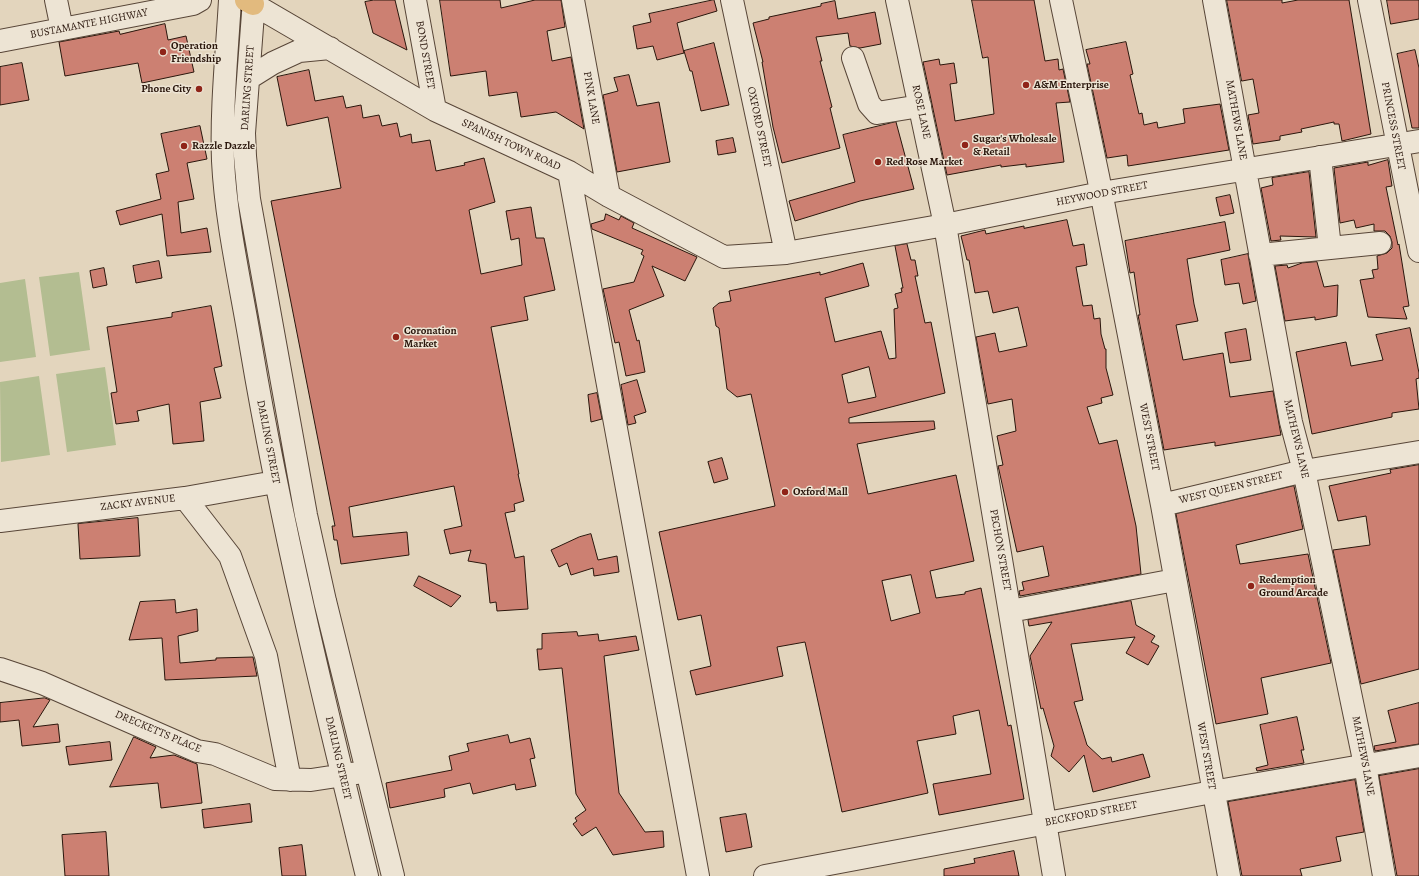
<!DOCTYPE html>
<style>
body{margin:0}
canvas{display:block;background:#e3d5bd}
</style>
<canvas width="1419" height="876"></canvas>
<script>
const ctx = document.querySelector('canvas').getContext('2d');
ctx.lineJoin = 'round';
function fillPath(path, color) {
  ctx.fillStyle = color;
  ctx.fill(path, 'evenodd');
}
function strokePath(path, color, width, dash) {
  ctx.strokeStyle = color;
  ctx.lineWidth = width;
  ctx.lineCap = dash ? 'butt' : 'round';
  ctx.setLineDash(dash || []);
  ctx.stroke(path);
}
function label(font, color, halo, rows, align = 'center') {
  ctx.font = font + ' Alegreya,serif';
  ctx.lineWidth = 3;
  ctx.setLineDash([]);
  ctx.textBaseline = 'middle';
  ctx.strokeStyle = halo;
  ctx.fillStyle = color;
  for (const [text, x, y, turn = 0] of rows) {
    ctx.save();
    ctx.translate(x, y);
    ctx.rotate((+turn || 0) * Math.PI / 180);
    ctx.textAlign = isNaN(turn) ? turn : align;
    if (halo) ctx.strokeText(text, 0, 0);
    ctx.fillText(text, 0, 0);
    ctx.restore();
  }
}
const green = new Path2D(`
 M79,272L90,350L50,356L39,277Z
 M25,279L36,357L0,362V283Z
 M105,367L116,445L67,452L56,374Z
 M39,376L50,455L1,462L0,382Z`);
const building = new Path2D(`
 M374,0H395L407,50L373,33L365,2Z
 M440,0H500L501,8L535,0H561L565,27L547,31L552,61L571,57L584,129L556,112L521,117L517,92L489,96L486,71L451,76Z
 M714,0L717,11L677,23L684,53L657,60L653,46L637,49L633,26L651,22L649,14Z
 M972,0H1034L1045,61L1058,59L1059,70L1063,69L1070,102L1056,103L1064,162L1026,167V164L1001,167V165L947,175L923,62L939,59L940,65L954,63L957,83L950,84L955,121L994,114L988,57L983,58Z
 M1227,0H1282V3L1298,0H1349L1371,134L1342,141L1339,124H1334V122L1301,129L1302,132L1280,136V140L1253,144L1248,115L1259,113L1253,79L1242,81Z
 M1387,0H1419V19L1391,24Z
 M835,1L838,19L875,12L881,44L860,48L850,46L848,33L816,37L822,61H820L832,107L830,108L840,148L782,163L773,127L762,62H763L753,23L769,19V17L821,6V4Z
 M165,24L168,40L186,36L194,72L142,83L138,63L65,76L59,42L119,31L120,34Z
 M1126,42L1133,74L1130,75L1139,114L1142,113L1144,125L1157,122L1158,128L1185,123L1183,109L1220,104L1229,150L1128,166L1127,155L1107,158L1087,64H1090L1086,50Z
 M714,43L729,105L701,111L692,71H690L684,51Z
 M1415,50L1419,68V128H1412L1397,54Z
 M22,63L29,100L0,105V67Z
 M309,70L315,101L343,96L346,108L361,105L363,118L379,115L382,126L397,123L400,137L411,134L412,143L430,140L436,171L465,165L464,163L484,158L495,202L469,210L481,274L522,265L519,238L511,240L506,211L531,207L536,238H544L555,290L524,297L528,320L491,327L519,474H518L524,501L514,504L515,511L505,513L515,558L524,556L528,609L497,611L496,602L490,603L486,564L468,561L471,550L450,554L444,530L462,526L454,486L349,507L353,537L407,532L409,555L341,564L337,540H334L332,526H335L271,201L341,188L328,117L287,126L277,77Z
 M629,75L637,106L659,102L670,162L617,172L603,95L618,91L614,78Z
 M896,122L914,189L860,201L795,221L789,201L855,182L843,135Z
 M200,126L207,159L187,163L194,199L178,202L181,233L207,228L211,252L167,256L162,214L120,225L116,211L161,199L156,174L169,171L161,134Z
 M733,138L736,152L718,155L716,141Z
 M1388,160L1392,186L1386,187L1398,245L1399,244L1409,306L1403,307L1407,319L1368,317L1360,280L1374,278L1372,270L1378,269L1377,256L1387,253L1392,248V242L1390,236L1385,231H1374V224L1356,228L1354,220L1340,223L1334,168L1368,162V165Z
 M1309,172L1316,237L1280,236L1281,240L1271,241L1261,188L1273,185L1272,178Z
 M1230,195L1234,213L1220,216L1216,198Z
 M606,214L619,220L621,216L634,223L632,228L697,257L685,281L652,266L664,296L629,310L637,341L639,340L645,372L626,376L619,342L615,343L603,289L634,282L644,256L641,254L643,250L592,229L591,224L604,220Z
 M1067,220L1073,246L1084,244L1087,265L1076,267L1083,306L1092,305L1094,319L1100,318L1101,334L1105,349H1106V368L1113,395L1101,398L1102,403L1087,407L1099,444L1117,440L1136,526L1141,574L1020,596L1019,591L1024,590L1022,582L1049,576L1043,546L1017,552L999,470L998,466L1003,465L997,436L1016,431L1012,399L988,404L976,337L995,333L999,352L1027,346L1018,307L993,313L988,291L975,293L969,260H967L961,236L985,230L986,234L1024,226V228Z
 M1225,222L1230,250L1187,259L1194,304L1198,321L1176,325L1183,360L1223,353L1230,397L1273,391L1281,435L1215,446V442L1164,450L1138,315H1140L1134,272L1130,273L1125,241Z
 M907,244L911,260H915L918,276H915L925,323L931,322L945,393L849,418V423L934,421L935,429L857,444L868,494L956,475L974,561L930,571L936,598L965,594V592L981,588L1008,726L1011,725L1024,799L939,815L933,784L991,774L979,710L953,716L956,734L917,741L928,793L842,812L805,642L777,647L783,676L696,695L690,671L711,666L701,615L678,620L659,532L775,506L751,394L737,397L727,389L719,328L716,326L713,308L719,303L731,301L729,291L820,272V275L863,263L869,286L825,298L835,342L881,331L889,359L896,358L894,309L898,308L895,294L902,292L901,288H903L895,246ZM869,367L876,397L848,403L842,375ZM911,575L920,613L891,621L882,581Z
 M1248,254L1256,301L1243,304L1239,283L1225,285L1221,260Z
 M159,261L162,278L136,283L133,266Z
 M1317,262L1324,287L1338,285L1337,316L1315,320V317L1285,321L1275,266L1287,265L1288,268L1302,263Z
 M104,268L107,285L93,288L90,271Z
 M211,306L222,366L214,368L221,398L200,402L204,441L173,444L169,404L137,411L139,421L116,424L111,393L117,392L107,327L172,317V313Z
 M1410,328L1419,373V378L1416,379L1419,409L1392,413V417L1312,434L1296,352L1346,342L1351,366L1383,360L1376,335Z
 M1246,329L1251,360L1230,363L1225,333Z
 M637,380L646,412L634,416L636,423L628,425L621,385Z
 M597,393L602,419L591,422L588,395Z
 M722,458L728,479L714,483L708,462Z
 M1419,465V669L1361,684L1333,550L1370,545L1366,516L1338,521L1329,486L1391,473L1390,470Z
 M1294,486L1303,529L1236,545L1240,564L1308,554L1331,663L1261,678L1268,714L1216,724L1176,514Z
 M138,518L140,556L80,559L78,524Z
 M591,534L598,560L617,556L619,572L594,576L593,568L571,575L567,563L559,567L551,550L579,537Z
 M419,576L461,596L451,607L414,586Z
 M175,600L176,613L197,609L198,631L178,636L180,663L216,660V658L253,657L257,676L165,680L162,638L129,640L140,602Z
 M1131,601L1136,625L1155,636L1151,642L1159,646L1148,665L1126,653L1135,637L1071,644L1083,700L1074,702L1087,745L1102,759L1111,757L1112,762L1143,754L1150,777L1093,792L1084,755L1069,772L1051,756L1054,746L1043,708L1041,709L1030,656L1052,622L1029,626L1028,620Z
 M577,632L578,636L598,634L599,641L636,636L639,650L604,656L619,793L645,832L663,831L664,847L613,855L596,827L582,836L573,824L577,821L575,818L586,810L576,794L562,668L539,670L537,649H542V634Z
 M45,698L50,700L33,727L58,724L60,742L22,746L19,720L0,722V703Z
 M1419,703V744L1375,751L1374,746L1396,742L1388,711Z
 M1297,717L1304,750H1301L1304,763L1257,771L1256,768L1268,765L1260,725Z
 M508,735L510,743L530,738L535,758L530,759L536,786L516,790L515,784L473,794L470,783L444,789L445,797L390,808L386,783L452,770L449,756L469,751L467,744Z
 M134,737L156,747L150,758L174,755L197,764L202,803L161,808L158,783L110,787Z
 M110,742L112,760L69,765L66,747Z
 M1419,769V876H1397L1379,776Z
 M1355,780L1364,832L1336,837L1341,861L1300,869L1302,876H1242L1228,802Z
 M250,804L252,822L204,828L202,810Z
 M746,814L752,847L726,852L720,818Z
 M106,832L109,876H65L62,835Z
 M302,845L306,876H282L279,848Z
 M1014,851L1019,876H944V869L975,863L974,859Z`);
const minor = new Path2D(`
 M56,0L62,29
 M230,0C227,53 221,108 223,161C226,222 241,286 251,347C281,525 324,701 367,876
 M254,0L244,133L245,156L249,199L306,515L325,601L393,876
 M415,0L435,110
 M573,0L609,196
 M732,0L786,253
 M897,0L945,225L1054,876
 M1061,0L1098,176L1162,505L1229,876
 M1214,0L1291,422L1304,471L1365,765L1384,876
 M1369,0L1419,251
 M253,4L435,110L569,172L609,196L724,257L786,253L945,225L1101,193L1419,141
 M0,41L193,4L200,0
 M853,58L869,104L877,113L920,106
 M249,78L273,63L299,51L330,48
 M1320,157L1330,248
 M569,172L698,876
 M1260,255L1380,243
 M185,498L230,556L266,656L290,780
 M1162,505L1304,471L1419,452
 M0,521L185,498L275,482
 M1010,611L1175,580
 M0,669L42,683L197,751L215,754L275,779L311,780L357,773
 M765,876L1212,792L1419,756`);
const major = new Path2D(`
 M246,0L253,4`);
const markers = [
 [163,52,4,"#8f2418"],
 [1026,85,4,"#8f2418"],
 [199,89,4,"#8f2418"],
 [965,145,4,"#8f2418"],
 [184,146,4,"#8f2418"],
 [878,162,4,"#8f2418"],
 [396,337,4,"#8f2418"],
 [785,492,4,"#8f2418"],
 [1251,586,4,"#8f2418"]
];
const streetNames = [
 ["BUSTAMANTE HIGHWAY",89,24,-11],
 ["BOND STREET",425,55,80],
 ["DARLING STREET",248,88,-86],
 ["PINK LANE",591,98,80],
 ["ROSE LANE",921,112,78],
 ["MATHEWS LANE",1236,120,80],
 ["PRINCESS STREET",1393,126,79],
 ["OXFORD STREET",759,127,78],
 ["SPANISH TOWN ROAD",511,145,25],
 ["HEYWOOD STREET",1102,194,-11],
 ["WEST STREET",1149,437,79],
 ["MATHEWS LANE",1296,439,77],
 ["DARLING STREET",268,442,79],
 ["WEST QUEEN STREET",1231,488,-14],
 ["ZACKY AVENUE",138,503,-7],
 ["PECHON STREET",1000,550,80],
 ["DRECKETTS PLACE",158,732,23],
 ["WEST STREET",1206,756,80],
 ["MATHEWS LANE",1363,756,79],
 ["DARLING STREET",338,758,77],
 ["BECKFORD STREET",1091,814,-11]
];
const poiNames = [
 ["Operation",171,46],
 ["Friendship",171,59],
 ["A&M Enterprise",1034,85],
 ["Phone City",191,89,"right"],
 ["Sugar's Wholesale",973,139],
 ["& Retail",973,152],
 ["Razzle Dazzle",192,146],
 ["Red Rose Market",886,162],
 ["Coronation",404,331],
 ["Market",404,344],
 ["Oxford Mall",793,492],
 ["Redemption",1259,580],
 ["Ground Arcade",1259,593]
];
fillPath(green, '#b3bd91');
fillPath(building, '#cc8072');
strokePath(building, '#2a160c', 1);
strokePath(minor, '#584638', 24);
strokePath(major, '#2a160c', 24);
strokePath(minor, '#ede4d4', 22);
strokePath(major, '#e2ba7e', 22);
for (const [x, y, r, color] of markers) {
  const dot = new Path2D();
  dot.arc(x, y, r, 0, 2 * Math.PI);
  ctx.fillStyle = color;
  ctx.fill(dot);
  strokePath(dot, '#ede4d4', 1.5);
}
label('11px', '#2a160c', '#ede4d4', streetNames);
label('bold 11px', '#2a160c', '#ede4d4', poiNames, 'left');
</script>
